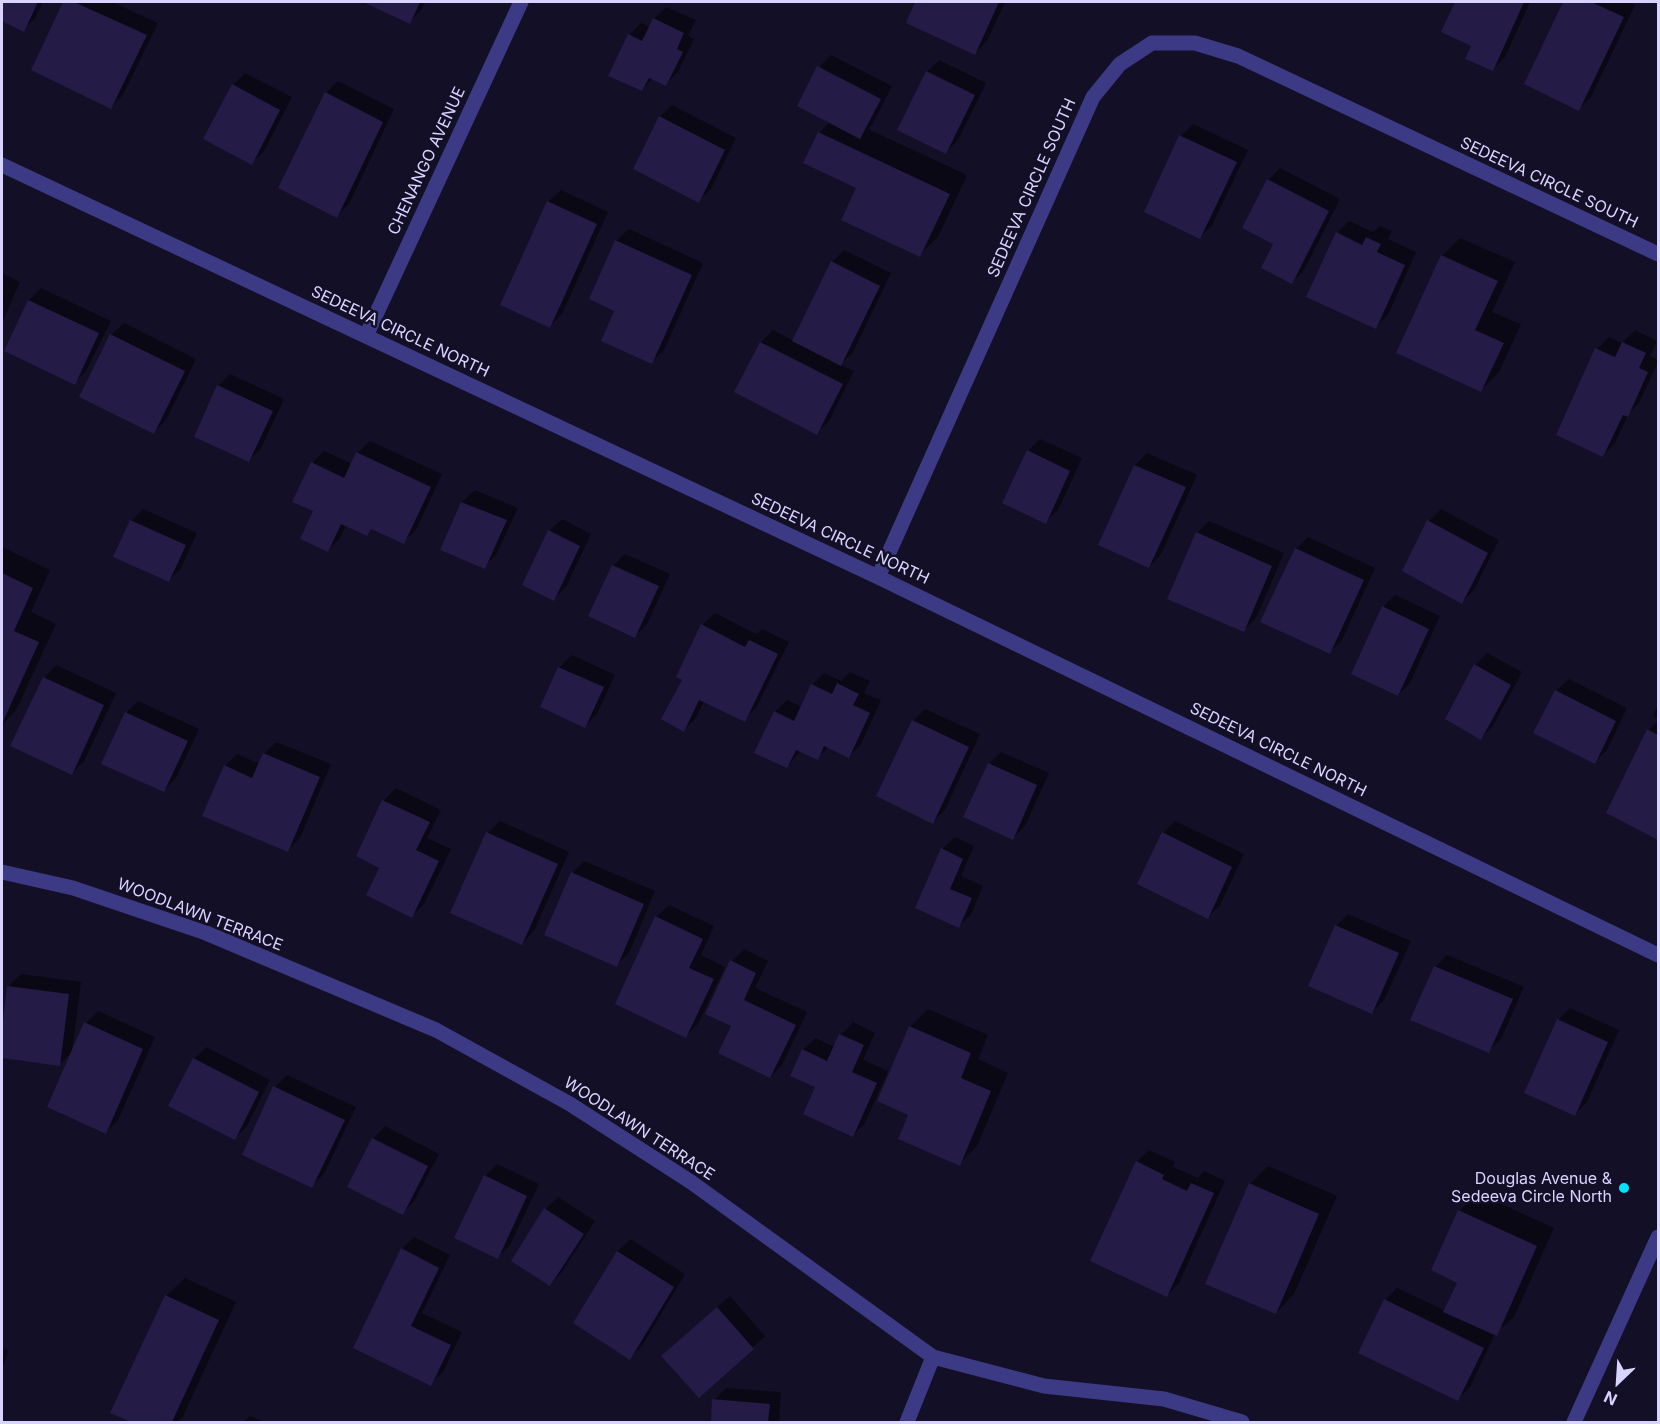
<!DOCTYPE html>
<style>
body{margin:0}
#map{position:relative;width:1660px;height:1424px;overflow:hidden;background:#130f26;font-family:Inter,sans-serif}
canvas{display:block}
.frame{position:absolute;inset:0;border:3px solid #d9d4ff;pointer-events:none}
.north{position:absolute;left:1588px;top:1352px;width:60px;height:60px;-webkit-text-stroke:4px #130f26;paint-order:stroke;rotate:205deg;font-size:16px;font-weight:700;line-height:24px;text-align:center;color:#d9d4ff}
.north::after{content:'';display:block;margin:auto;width:21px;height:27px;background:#d9d4ff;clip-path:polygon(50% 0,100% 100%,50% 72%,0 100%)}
</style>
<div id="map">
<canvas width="1660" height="1424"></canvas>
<div class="frame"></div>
<div class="north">N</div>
</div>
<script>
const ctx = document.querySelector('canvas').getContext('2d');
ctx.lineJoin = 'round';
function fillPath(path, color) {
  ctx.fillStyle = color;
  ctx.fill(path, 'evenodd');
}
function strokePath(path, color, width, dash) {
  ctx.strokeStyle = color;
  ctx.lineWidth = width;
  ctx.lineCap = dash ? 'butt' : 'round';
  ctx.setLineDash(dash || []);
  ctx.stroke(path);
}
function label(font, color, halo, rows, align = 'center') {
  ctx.font = font + ' Inter,sans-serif';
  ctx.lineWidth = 5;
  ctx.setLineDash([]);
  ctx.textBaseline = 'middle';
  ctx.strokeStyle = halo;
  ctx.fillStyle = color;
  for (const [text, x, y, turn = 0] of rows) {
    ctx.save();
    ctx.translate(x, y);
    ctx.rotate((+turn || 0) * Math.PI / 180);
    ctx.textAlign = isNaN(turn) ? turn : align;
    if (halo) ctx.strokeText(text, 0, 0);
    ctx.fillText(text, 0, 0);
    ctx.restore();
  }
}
const shadow = new Path2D(`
 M2,2H43L35,18L23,30L2,19Z
 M65,2H112L158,23L123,95L111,107L33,70Z
 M367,2H425L421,10L409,22Z
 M917,2H1005L987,41L975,53L908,22Z
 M1457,2H1530L1505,57L1493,69L1473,45L1443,31Z
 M1565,2H1628L1635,5L1591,97L1579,109L1526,84Z
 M666,7L696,20L688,36L694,39L678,72L666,84L653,78L642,90L629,35L641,23L650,27L654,19Z
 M831,55L892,86L872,125L868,129L967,175L938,237L919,255L858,187L819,133L830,122L819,67Z
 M939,60L986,83L958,140L946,152L927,72Z
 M245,73L292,97L264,151L252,163L233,85Z
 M338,81L394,109L349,204L337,216L326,93Z
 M672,105L736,138L711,189L698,201L660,117Z
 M1193,124L1248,150L1212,225L1200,237L1181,136Z
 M1280,168L1340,199L1304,270L1292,282L1275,243L1268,180Z
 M561,190L608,212L562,314L550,326L548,202Z
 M1349,221L1373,232L1380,226L1392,231L1388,239L1416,252L1388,315L1376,327L1337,233Z
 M629,229L703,263L664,350L652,362L616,311V241Z
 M1460,238L1515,262L1492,312L1521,324L1499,372L1481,390L1442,256Z
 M844,250L891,273L853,352L840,365L854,371L829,421L817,433L736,392L761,342L773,330L794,341L832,262Z
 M2,273L20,282L2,323Z
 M41,288L111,321L86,371L74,383L6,350L29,300Z
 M124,323L196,359L166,420L154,432L111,335Z
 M1635,330L1657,341L1650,356L1658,360V362L1639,403L1629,413L1615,443L1603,456L1597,349L1609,337L1622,343Z
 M230,374L284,399L261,448L249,460L218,386Z
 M1040,439L1082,458L1058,510L1045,522L1028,451Z
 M370,441L442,474L416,530L403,542L373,528L367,534L346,525L340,538L328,550L315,511L312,463L324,451L352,464L358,453Z
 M1147,453L1197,475L1161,554L1149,567L1135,465Z
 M475,490L518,508L496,555L484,567L442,549L462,502Z
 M143,509L197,533L181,568L169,580L131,521Z
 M1441,509L1499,540L1474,590L1462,602L1429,521Z
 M562,519L591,534L566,587L554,599L549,531Z
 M1209,521L1284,553L1256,618L1244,630L1197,533Z
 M1308,537L1375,568L1342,640L1330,652L1296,549Z
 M2,547L50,570L31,612L56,624L16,710L2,725Z
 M625,554L670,574L647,624L635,637L613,566Z
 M1395,595L1440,616L1410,683L1398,695L1383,607Z
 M715,613L756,634L762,629L789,642L756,708L744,720L704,701L696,718L684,730V679L702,625Z
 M1487,653L1522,672L1493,726L1481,738L1475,665Z
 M572,655L615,675L597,714L585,726L542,706L559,668Z
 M56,665L116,693L84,761L71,774L44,678Z
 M850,672L870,681L864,693L881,700L861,744L849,756L829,747L817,758L801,751L787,766L775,712L787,700L802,707L812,685L824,673L841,681Z
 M1569,679L1627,708L1607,750L1594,762L1556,691Z
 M138,701L199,729L176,778L164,790L126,713Z
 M1658,704V719L1653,716Z
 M925,709L980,734L945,810L933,822L913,721Z
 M1658,720V838L1608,812L1649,730Z
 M276,742L331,764L300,838L288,850L225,766L237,754L260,764L264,754Z
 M1001,752L1049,773L1025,826L1013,838L989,764Z
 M396,788L441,810L427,838L451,849L424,904L412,916L381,867L358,855L384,800Z
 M500,821L569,852L534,931L522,944L488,833Z
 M1175,821L1244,854L1220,905L1208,917L1163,833Z
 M955,837L974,846L961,876L983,886L971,914L959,926L917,908L942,849Z
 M584,861L655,891L629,953L616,965L572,873Z
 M669,905L714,926L701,955L725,967L698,1024L686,1036L656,917Z
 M1348,914L1411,941L1384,1000L1371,1013L1336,926Z
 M744,949L768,961L755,988L807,1012L782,1065L770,1077L733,1026L732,961Z
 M1447,955L1524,987L1501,1039L1488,1051L1435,967Z
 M21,974L81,982L72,1052L60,1064L2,1056V1041L9,986Z
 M1570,1008L1619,1030L1587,1102L1575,1114L1558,1020Z
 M928,1009L988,1035L978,1059L1008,1073L977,1146L959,1164L910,1114V1027Z
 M98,1011L155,1037L118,1120L106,1132L86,1023Z
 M853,1022L875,1033L863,1060L888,1071L865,1123L853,1135L817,1086L803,1050L815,1038L835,1047L841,1035Z
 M206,1047L270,1080L247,1126L235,1138L194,1059Z
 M287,1075L356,1107L324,1174L311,1186L275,1087Z
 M385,1126L439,1154L414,1201L402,1214L373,1139Z
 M1149,1150L1175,1162L1173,1167L1198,1178L1204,1171L1225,1181L1179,1283L1167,1295L1137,1162Z
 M497,1164L539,1184L510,1245L498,1257L485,1176Z
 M1268,1166L1337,1196L1294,1294L1276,1313L1250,1184Z
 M1477,1193L1554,1228L1514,1317L1495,1334L1470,1387L1458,1399L1385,1300L1397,1288L1446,1311L1459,1282V1211Z
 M558,1197L595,1221L562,1272L550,1285L546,1209Z
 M414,1237L450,1255L422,1313L462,1332L443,1372L430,1384L355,1347L402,1249Z
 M630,1239L685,1274L642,1346L630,1358L575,1323L618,1251Z
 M185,1278L236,1302L182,1418L177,1422H135L112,1412L166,1296Z
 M730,1296L765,1336L700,1396L675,1344Z
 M2,1348L9,1351L2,1369Z
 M726,1388L781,1392L779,1422H712L714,1400Z
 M250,1416L264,1422H244Z`);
const building = new Path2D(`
 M2,2H38L24,32L2,21Z
 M63,2H74L147,35L111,109L31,70Z
 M363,2H420L410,24Z
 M915,2H999L975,55L906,23Z
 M1455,2H1524L1493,71L1465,59L1471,46L1441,32Z
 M1563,2H1591L1624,17L1579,111L1524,84Z
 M653,18L684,33L677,49L683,52L666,86L649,78L642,91L608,76L628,34L642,41Z
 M817,66L881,99L860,139L797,106Z
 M926,71L975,95L946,154L897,130Z
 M232,84L280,110L252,165L203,139Z
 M325,92L383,122L337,218L278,188Z
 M659,116L725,150L699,203L633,169Z
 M818,132L950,194L920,257L841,220L856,188L803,163Z
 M1179,135L1237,162L1200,239L1144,212Z
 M1267,179L1329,211L1292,284L1261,268L1273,244L1242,228Z
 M547,201L597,224L550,328L500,305Z
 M1336,232L1362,245L1366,237L1381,244L1377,252L1405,265L1376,329L1306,297Z
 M615,240L692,275L652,364L601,341L614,311L589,299Z
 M1441,255L1498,281L1475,330L1504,343L1481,392L1396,353Z
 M831,261L880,286L841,366L792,341Z
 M28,300L99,333L75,385L4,351Z
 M110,334L185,371L154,434L79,397Z
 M760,342L843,384L817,435L734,392Z
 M1622,342L1646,353L1639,368L1648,372L1628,417L1623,415L1603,457L1556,435L1595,348L1615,357Z
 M217,385L273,411L249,462L194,437Z
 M1027,450L1070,471L1046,524L1002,503Z
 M356,452L431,487L404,544L371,529L367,536L341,524L328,552L300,539L313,511L292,502L311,462L344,478Z
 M1134,465L1186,487L1149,568L1098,545Z
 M461,502L507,520L485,569L440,550Z
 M130,520L186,545L169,582L113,557Z
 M1427,520L1488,553L1462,604L1402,571Z
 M548,530L580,546L554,601L522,585Z
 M1196,532L1272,566L1244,632L1167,599Z
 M1295,548L1364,580L1330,654L1260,622Z
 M612,565L659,586L635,638L588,616Z
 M2,573L33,588L14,631L39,642L2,724Z
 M1382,606L1429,629L1398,696L1351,674Z
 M701,624L745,647L749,640L778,654L745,722L699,700L684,732L661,719L682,680L676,677Z
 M1474,664L1511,685L1481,740L1445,719Z
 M558,667L604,687L585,728L540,707Z
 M43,677L104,705L72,775L10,746Z
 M837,683L859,694L853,705L870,713L849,758L824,746L818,760L796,750L787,768L754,753L774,711L794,721L811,684L832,694Z
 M1555,690L1616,721L1595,764L1533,733Z
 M125,712L188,741L164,792L101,764Z
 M912,720L969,747L933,824L876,796Z
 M1647,729L1658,735V840L1606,813Z
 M263,753L320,777L288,852L202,816L224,765L252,778Z
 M988,763L1037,785L1013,840L963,817Z
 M382,800L430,822L416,850L439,861L412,918L366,895L379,868L356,856Z
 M486,832L558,864L522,945L450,913Z
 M1162,832L1232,867L1208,919L1137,884Z
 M941,848L963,859L950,889L972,898L959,928L915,908Z
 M571,872L644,904L617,967L544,935Z
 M655,916L703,939L689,968L714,979L686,1038L615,1004Z
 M1335,925L1399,953L1372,1014L1308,986Z
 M730,960L756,973L744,1000L796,1025L770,1078L718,1053L731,1026L705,1014Z
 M1434,966L1513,999L1489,1053L1410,1020Z
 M7,986L69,994L60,1066L2,1058V1029Z
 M1557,1019L1608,1042L1575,1116L1524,1093Z
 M84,1022L143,1049L106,1134L47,1107Z
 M909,1026L971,1053L961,1078L991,1091L960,1166L898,1139L908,1115L877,1101Z
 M839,1034L864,1045L852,1072L877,1083L853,1137L803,1114L815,1087L790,1076L802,1049L827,1061Z
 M193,1058L259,1092L235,1140L168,1106Z
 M273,1086L345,1120L312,1188L242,1155Z
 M372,1138L428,1166L403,1215L347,1187Z
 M1136,1161L1164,1175L1162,1179L1187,1191L1191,1183L1214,1193L1167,1297L1090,1261Z
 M484,1175L527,1196L498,1259L454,1238Z
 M1249,1183L1319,1214L1276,1314L1205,1284Z
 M544,1208L584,1234L550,1286L511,1261Z
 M1458,1210L1537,1246L1497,1336L1443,1312L1457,1283L1431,1270Z
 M401,1248L439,1268L411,1326L451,1345L431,1386L353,1348Z
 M617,1251L674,1287L630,1360L573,1323Z
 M165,1295L219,1320L172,1422H131L110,1413Z
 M1384,1299L1484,1348L1458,1401L1358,1353Z
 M717,1307L754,1349L699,1398L661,1356Z
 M712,1399L770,1404L768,1422H711Z`);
const minor = new Path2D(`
 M2,165L878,577L1658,955
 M366,336L521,2
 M878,577L1093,97L1120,64L1152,43H1195L1238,56L1658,254
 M2,872L73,888L206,933L436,1030L570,1104L691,1182L933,1357L1044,1386L1164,1399L1242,1422
 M907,1422L933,1357`);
const tertiary = new Path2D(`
 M1574,1422L1658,1237`);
const markers = [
 [1624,1188,6,"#00e5ff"]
];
const streetNames = [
 ["CHENANGO AVENUE",427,161,-65],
 ["SEDEEVA CIRCLE SOUTH",1549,183,25],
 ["SEDEEVA CIRCLE SOUTH",1032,188,-66],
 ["SEDEEVA CIRCLE NORTH",400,332,25],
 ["SEDEEVA CIRCLE NORTH",840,539,25],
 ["SEDEEVA CIRCLE NORTH",1278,750,26],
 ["WOODLAWN TERRACE",200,915,21],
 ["WOODLAWN TERRACE",639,1129,33]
];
const poiNames = [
 ["Douglas Avenue &",1612,1179],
 ["Sedeeva Circle North",1612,1197]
];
fillPath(shadow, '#0007');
fillPath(building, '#241b47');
strokePath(minor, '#3d3a85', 15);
strokePath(tertiary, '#3d3a85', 15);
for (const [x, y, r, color] of markers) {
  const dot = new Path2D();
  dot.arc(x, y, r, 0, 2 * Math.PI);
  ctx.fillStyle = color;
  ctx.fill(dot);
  strokePath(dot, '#130f26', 2);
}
label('16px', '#d9d4ff', '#130f26', streetNames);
label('16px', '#d9d4ff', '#130f26', poiNames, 'right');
</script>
